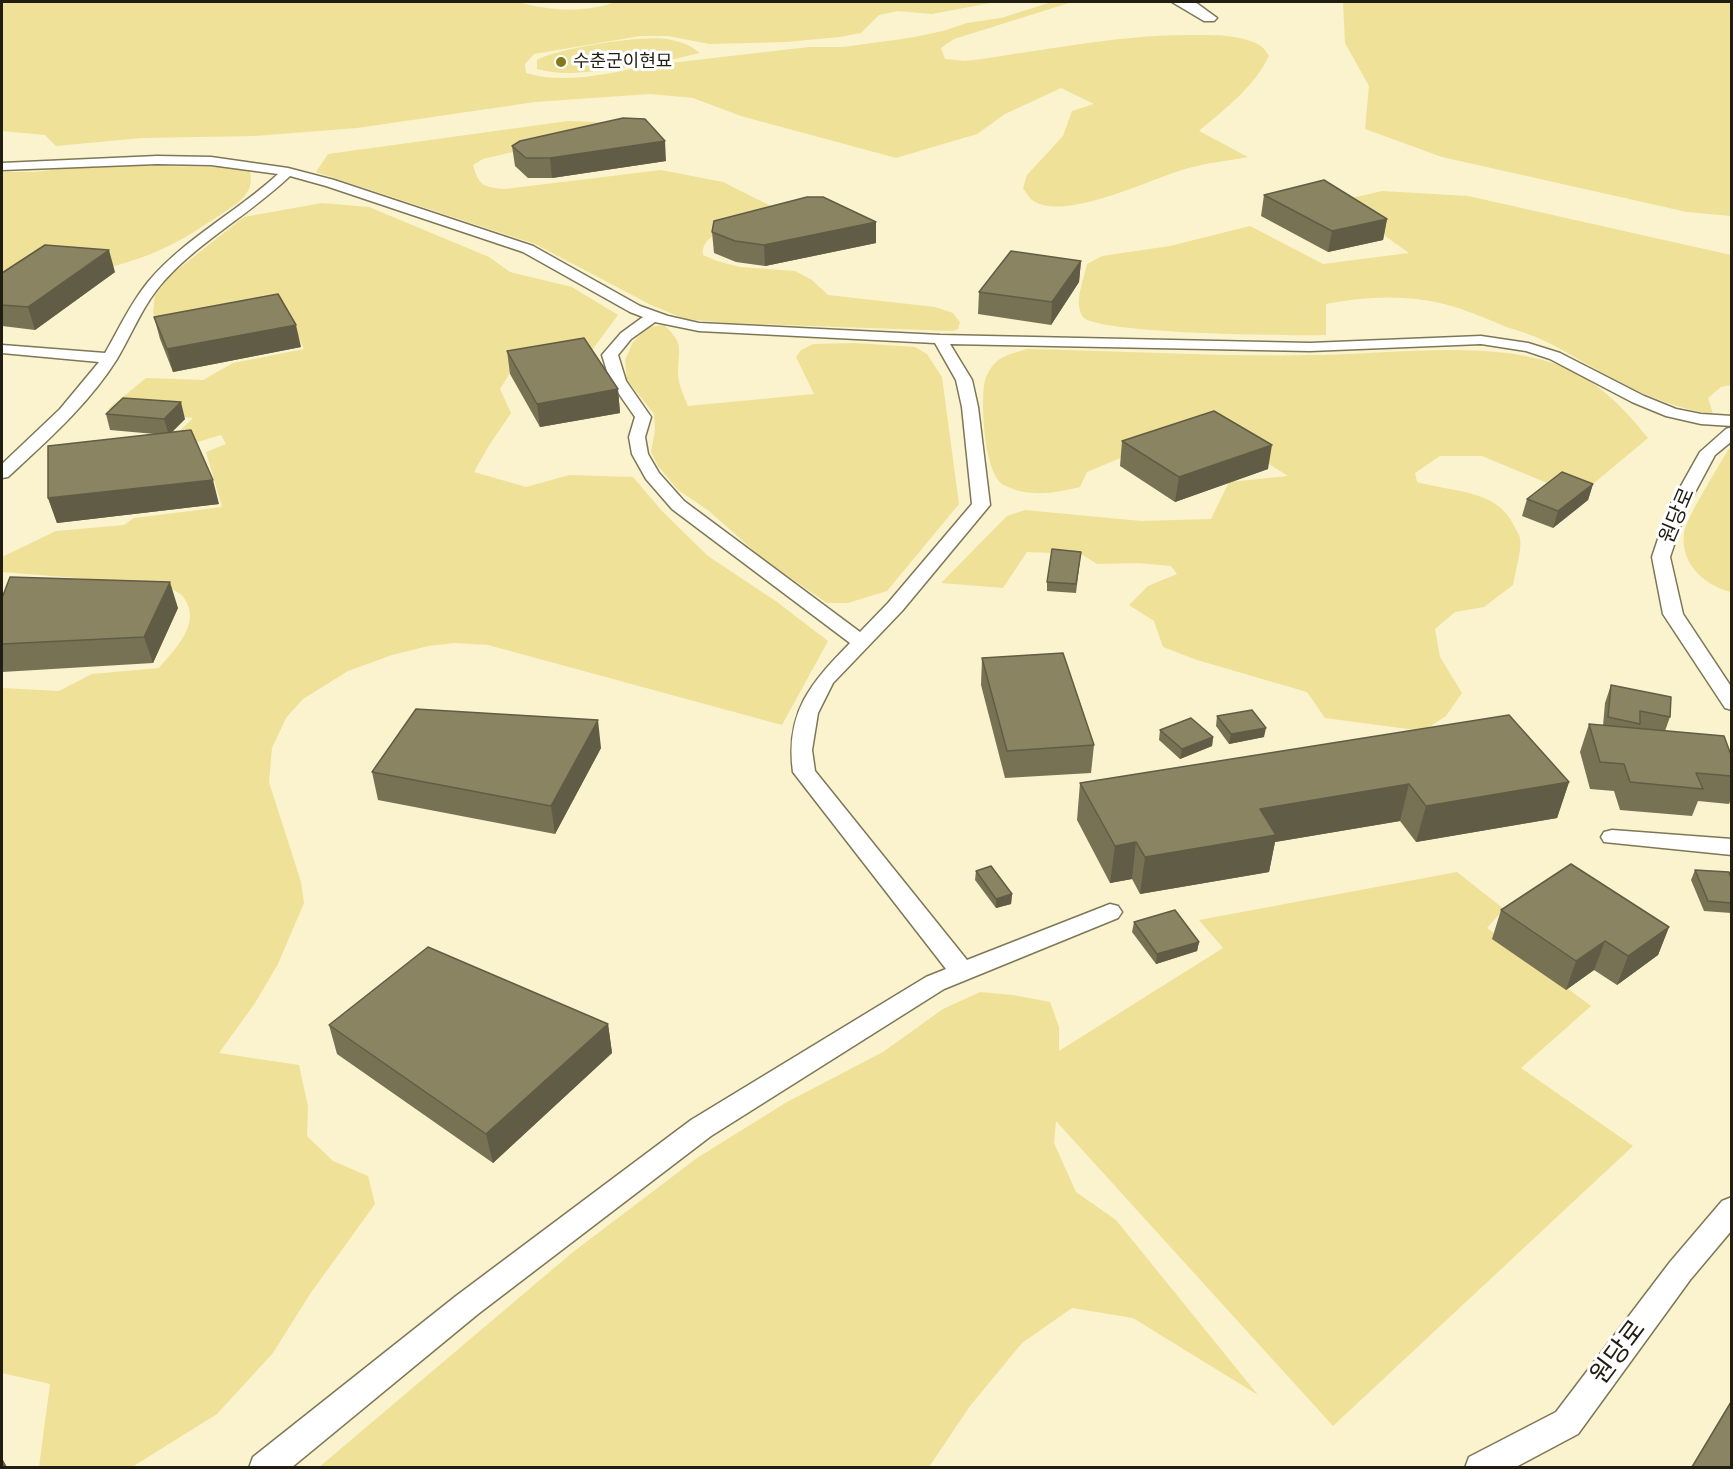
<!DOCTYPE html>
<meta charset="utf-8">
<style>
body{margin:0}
#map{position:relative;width:1733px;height:1469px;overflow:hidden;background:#faf3ce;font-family:"DM Sans",sans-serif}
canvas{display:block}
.frame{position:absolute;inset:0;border:3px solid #211e11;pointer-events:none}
</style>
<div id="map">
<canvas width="1733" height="1469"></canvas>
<div class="frame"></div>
</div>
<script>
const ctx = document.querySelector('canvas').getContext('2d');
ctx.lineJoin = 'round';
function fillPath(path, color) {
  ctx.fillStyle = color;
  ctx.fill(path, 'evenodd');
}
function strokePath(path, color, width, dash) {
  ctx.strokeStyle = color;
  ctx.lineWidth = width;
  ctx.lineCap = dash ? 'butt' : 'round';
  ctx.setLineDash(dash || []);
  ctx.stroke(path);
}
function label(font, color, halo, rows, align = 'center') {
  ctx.font = font + ' "DM Sans","Noto Sans KR",sans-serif';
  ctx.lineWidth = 6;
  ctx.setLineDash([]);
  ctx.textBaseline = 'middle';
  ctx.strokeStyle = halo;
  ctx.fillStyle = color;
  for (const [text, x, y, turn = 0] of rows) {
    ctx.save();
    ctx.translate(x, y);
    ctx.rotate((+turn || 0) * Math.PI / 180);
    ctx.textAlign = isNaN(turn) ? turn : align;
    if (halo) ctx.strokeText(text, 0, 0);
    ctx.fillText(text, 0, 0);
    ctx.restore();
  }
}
const green = new Path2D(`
 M2,2H518C551,11 583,13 616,2H995L932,14L898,11L879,15L861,33L840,37L786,42L709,44L668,36H640L534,54L525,64L526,73C561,84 607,75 643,66C607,67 573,79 537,69V60C558,48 643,35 666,39C680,41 690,45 700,53L644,66L809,47H843L909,38L943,31L967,23L1001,18L1052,2H1072L954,39L941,48L945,59L965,61C1045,51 1117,34 1198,35C1217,35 1243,35 1261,46C1264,48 1267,53 1269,56C1254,87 1225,109 1199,131L1248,157C1227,161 1205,163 1185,169C1151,179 1068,220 1035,202C1030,200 1026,192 1023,188L1027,175L1063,136L1072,111L1094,104L1061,88L1005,114L977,134L896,158L741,116L693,98L650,94L535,102L357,128L255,136L142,138L56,146L45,135L2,131Z
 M1343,2H1731V216L1687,212L1442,157L1365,129L1369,86L1345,43Z
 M568,121L623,123L602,131L483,159L473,165C479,186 483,187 505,189L661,170L723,182L781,211C761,218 699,228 703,255L717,261L740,267L795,271L812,280L828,295L935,307L953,313L960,322L958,329L952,331L728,323L685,319L651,305L535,244L316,172L328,154Z
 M95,165L228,167L250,171C255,194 238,203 220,215C195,232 169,248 140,258C96,274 47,280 2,289V172H33Z
 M1382,191L1468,196L1731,255V385L1721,387L1708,398L1713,414C1650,405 1605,373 1551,344C1536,336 1519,331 1504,326C1490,320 1476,314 1461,309C1418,294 1371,295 1326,304V335C1295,336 1096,334 1083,317C1073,303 1084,280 1087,264L1102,256L1170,246L1250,226L1323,264L1409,253L1340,204L1343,200Z
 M322,203L369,207L489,257L510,272L572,287L618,315L590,353L513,368L500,389L511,413L488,447L474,472L526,487L569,475L633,477L662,511L708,556L777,602L828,641L782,725L488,645L455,643L428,646L392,655L348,671L303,699L286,718L272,748L269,782L301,882L304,903L278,964L255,1003L219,1053L299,1065L308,1106L307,1136L333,1161L368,1176L375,1204L310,1294L273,1353L217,1414L132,1467H39L50,1384L2,1373V688L59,691L92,674L159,668C175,649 202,623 184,598C180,592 169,588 164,585L2,572V557L56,531L124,525L134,518L222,507L206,452L226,444L221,435L181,447L171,439L193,418L108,409L146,378L203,380L233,363L304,349L288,315L159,329L153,312L155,295L172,274L244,217Z
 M664,325C685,344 678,349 678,373C678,384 684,397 688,406L814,394L796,357L801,350L813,344L855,343L915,347L927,354L942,377L959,504L887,591L848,603H827L763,559L709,511L678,490L658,466L651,452L655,430L654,414L627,380L625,360L633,342L648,327Z
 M1027,349C1123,351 1221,357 1318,355C1391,354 1493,339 1561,366C1598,381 1624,408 1648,438L1587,489L1552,485L1482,456H1440L1415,473L1417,482C1451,492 1498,489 1514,526C1516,530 1520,535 1520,539C1522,550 1515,573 1513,585L1484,607L1455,612L1435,629L1440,657L1462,693L1446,716L1423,731L1325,718L1307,692L1197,660L1163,647L1154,621L1129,605L1148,586L1177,574L1171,566L1138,563L1097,564L1081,554L1027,552L1003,588L941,583L1007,516L1025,510L1141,521L1211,519L1229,482L1288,476L1229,439L1199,425L1087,472L1080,487C1055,493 1028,498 1004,485C984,475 980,401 985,380C986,376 989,371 991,368C998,356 1014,353 1027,349Z
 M1731,447V592C1704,585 1680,564 1684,533C1686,518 1719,466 1728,450Z
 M1457,872L1504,909L1487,928L1591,1006L1521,1068L1633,1146L1333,1426L1056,1121L1054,1143L1076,1192L1116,1220L1258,1395L1133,1318L1072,1308L1022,1343L970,1406L929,1467L318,1468L573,1252L697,1158L787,1102L883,1052L943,1009L980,992L1013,995L1050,1002L1059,1027V1051L1223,948L1199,920Z`);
const lane = new Path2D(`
 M157,156L211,157L288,168L334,180L533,246L640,306L668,316L699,323L940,335L1310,343L1481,336L1528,343L1560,353L1644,396L1676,409L1701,414L1732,416V426L1701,424L1666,416L1632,402L1550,359L1526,351L1481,344L1310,351L950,344L972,380L978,407L990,505L902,611L833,683L818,713L812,750L815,771L967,960L1110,904L1118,906L1122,912L1118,918L944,989L711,1136L478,1314L291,1468H249L253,1457L456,1296L691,1120L926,977L946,969L793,772C785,712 811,683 850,643L672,509L646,479L632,454L629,437L635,417L610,381L602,355L621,333L643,317L630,312L523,252L326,186L290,176C250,214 200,241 164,281C143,304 132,334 117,359C89,404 47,441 8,477L2,478V464L60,409L99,362L2,353V345L105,353C119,329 130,304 148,282C184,239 237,212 278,174L211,165L157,164L2,170V163ZM655,322L699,331L935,343L956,380L962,407L972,504L888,603L860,632L684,501L659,473L648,454L645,437L651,417L626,381L618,355L631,339Z
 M1732,427V441L1715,455L1686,509L1670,557L1683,614L1732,688V710L1725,708L1663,614L1652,557L1668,509L1700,452L1726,429Z
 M1612,830L1732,839V855L1604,842L1601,837L1604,832Z
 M1732,1197V1230L1690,1280L1578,1434L1514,1468H1465L1469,1457L1556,1412L1670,1262L1722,1201Z`);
const street = new Path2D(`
 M1172,2H1195L1217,18L1214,21H1204Z`);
const wall = new Path2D(`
 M512,146L666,161L552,178H528L515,166Z
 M1264,195L1387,219L1383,240L1328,252L1261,216Z
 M712,232L876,243L765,266L736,262L714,253Z
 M1081,261L1079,282L1051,325L978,314L979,292Z
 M115,272L35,330L2,326V273Z
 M154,317L301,347L173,372L160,339Z
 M507,351L618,389L620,413L540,427L510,374Z
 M106,414L185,419L172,432L219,504L57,523L48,498L155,434L110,430Z
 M1122,441L1268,469L1175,502L1120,466Z
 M1593,484L1588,500L1553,528L1522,516L1527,499Z
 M1081,552L1076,593L1047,591V582Z
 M2,598L178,608L153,663L2,672Z
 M982,658L1094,745L1091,773L1005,778L981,685Z
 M1611,685L1670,717L1665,731L1731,755V799L1729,804L1698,801L1692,816L1620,810L1614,791L1590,789L1580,752L1589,724L1603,726L1605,703Z
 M1217,716L1264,737L1229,744L1216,726Z
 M1160,730L1213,737L1212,746L1180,759L1159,740Z
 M601,748L555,834L378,800L372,772Z
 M1569,782L1557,818L1416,842L1400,821L1275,842L1269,872L1140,894L1132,879L1110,883L1077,820L1080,783Z
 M1695,870L1731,878V913L1704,911L1691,880Z
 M976,871L1012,894L1011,904L996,908L975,880Z
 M1501,910L1669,927L1658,955L1617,985L1594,970L1566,990L1492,939Z
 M1134,922L1199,942L1197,951L1156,964L1132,932Z
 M608,1024L612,1053L493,1163L337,1054L329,1025Z`);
const shadedWall = new Path2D(`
 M665,141L666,161L552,178L550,158Z
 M1387,219L1383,240L1328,252L1332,231Z
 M876,222V243L765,266L764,245Z
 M109,250L115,272L35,330L28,307Z
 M1081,261L1079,282L1051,325L1052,302Z
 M296,325L301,347L173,372L167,349Z
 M618,389L620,413L540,427L537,404Z
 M181,402L185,419L169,435L164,419Z
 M1272,445L1268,469L1175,502L1179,477Z
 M213,480L219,504L57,523L48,498Z
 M1593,484L1588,500L1553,528L1558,511Z
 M170,582L178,608L153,663L144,637Z
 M598,720L601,748L555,834L551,806Z
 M1266,728L1264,737L1229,744L1231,734Z
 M1213,737L1212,746L1180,759L1182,749Z
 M1569,782L1557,818L1416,842L1426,806Z
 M1409,784L1400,821L1275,842L1269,872L1140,894L1145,857L1260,809Z
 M1136,842L1132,879L1110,883L1115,846Z
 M1012,894L1011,904L996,908V899Z
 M1669,927L1658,955L1617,985L1628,956Z
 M1605,941L1594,970L1566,990L1576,961Z
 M1199,942L1197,951L1156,964L1157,954Z
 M608,1024L612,1053L493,1163L486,1134Z
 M2,1458L7,1467H2Z`);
const building = new Path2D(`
 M623,118L645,119L665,141L550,158H526L512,146L520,141Z
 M1324,180L1387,219L1332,231L1264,195Z
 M807,197H823L876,222L764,245L735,241L712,232L714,221Z
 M45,245L109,250L28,307L2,305V273Z
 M1011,251L1081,261L1052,302L979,292Z
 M278,294L296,325L167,349L154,317Z
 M584,338L618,389L537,404L507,351Z
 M123,398L181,402L164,419L106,414Z
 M1214,411L1272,445L1179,477L1122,441Z
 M191,430L213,480L48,498V446Z
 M1562,472L1593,484L1558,511L1527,499Z
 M1052,549L1081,552L1076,584L1047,582Z
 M10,577L170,582L144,637L2,644V598Z
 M1063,653L1094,745L1007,751L982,658Z
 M1611,685L1671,697L1670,717L1640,711V724L1608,717Z
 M416,709L598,720L551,806L372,772Z
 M1252,710L1266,728L1231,734L1217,716Z
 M1509,715L1569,782L1426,806L1409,784L1260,809L1276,835L1145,857L1136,842L1115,846L1080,783Z
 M1191,718L1213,737L1182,749L1160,730Z
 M1589,724L1724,736L1731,755V776L1696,773L1703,789L1630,782L1624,764L1600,762Z
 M1571,864L1669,927L1628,956L1605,941L1576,961L1501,910Z
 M991,866L1012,894L996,899L976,871Z
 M1695,870L1729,872L1731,878V903L1708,901Z
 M1175,910L1199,942L1157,954L1134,922Z
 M428,947L608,1024L486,1134L329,1025Z
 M1731,1402V1467H1692Z`);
const markers = [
 [561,62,6,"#87771b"]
];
const farPoinames = [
 ["수춘군이현묘",573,62]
];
const streetNames = [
 ["원당로",1678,516,-67]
];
const nearStreetnames = [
 ["원당로",1619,1353,-53]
];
fillPath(green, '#efe198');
strokePath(lane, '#7e7756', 3);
strokePath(street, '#7e7756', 3);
fillPath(lane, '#fff');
fillPath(street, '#fff');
fillPath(wall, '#777254');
fillPath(shadedWall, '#615c45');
fillPath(building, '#8a8462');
strokePath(building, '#615c45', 1.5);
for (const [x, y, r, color] of markers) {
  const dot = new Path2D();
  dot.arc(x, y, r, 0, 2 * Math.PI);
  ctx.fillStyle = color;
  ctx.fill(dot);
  strokePath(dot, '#fff', 2);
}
label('18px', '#211e11', '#fff', farPoinames, 'left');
label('21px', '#211e11', '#fff', streetNames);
label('26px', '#211e11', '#fff', nearStreetnames);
</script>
